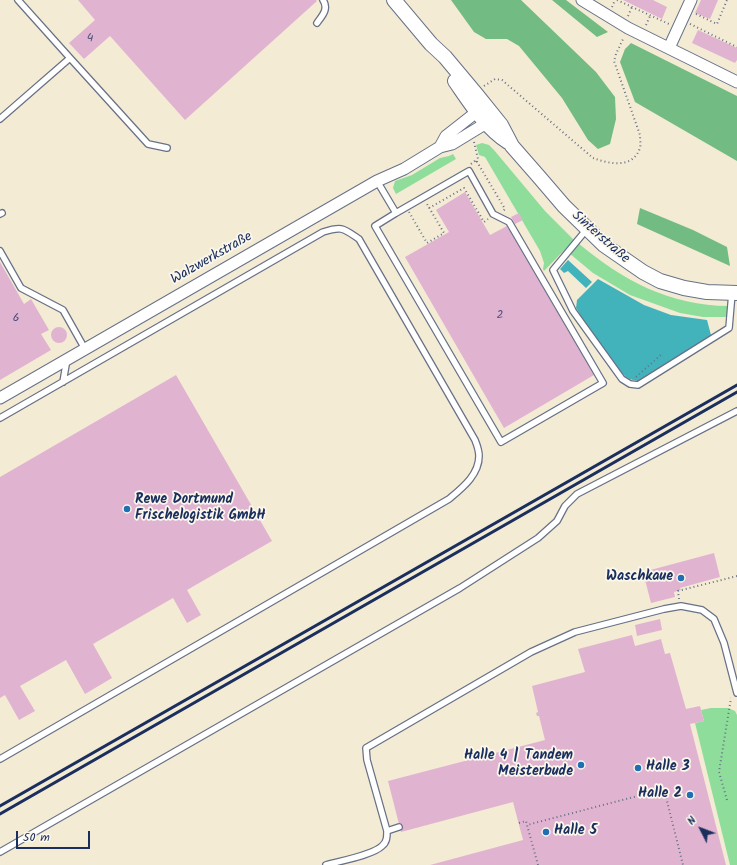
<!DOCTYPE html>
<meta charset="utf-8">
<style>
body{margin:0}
#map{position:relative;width:737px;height:865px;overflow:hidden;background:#f4ebd4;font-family:Kalam,sans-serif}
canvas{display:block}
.north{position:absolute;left:681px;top:809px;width:40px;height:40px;-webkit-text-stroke:3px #fbf7ec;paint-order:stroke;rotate:312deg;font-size:11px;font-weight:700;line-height:16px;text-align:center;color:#1b2f5e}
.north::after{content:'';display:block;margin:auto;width:14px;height:18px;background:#1b2f5e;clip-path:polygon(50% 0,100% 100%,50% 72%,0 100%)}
.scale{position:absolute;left:16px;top:831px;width:74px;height:18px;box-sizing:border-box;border:2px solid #1b2f5e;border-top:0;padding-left:5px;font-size:12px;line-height:14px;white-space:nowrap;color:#1b2f5e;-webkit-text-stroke:3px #fbf7ec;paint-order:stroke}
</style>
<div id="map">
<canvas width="737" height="865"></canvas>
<div class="north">N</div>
<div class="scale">50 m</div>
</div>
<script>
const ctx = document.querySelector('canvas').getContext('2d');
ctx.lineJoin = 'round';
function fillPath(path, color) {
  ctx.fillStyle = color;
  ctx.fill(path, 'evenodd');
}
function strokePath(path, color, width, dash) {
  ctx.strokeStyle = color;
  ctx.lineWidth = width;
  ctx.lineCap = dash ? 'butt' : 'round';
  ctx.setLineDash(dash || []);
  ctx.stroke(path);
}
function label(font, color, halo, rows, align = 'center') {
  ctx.font = font + ' Kalam,sans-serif';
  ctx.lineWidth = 3.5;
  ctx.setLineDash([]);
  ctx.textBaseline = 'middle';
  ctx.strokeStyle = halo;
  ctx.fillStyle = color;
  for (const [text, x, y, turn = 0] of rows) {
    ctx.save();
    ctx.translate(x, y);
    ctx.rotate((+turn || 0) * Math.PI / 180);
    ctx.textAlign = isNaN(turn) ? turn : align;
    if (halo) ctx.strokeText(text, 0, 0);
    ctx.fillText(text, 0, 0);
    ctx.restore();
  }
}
const green = new Path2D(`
 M482,143L489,145L494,150L545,211L574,240L544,271L543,269L544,263L540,251L485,157L479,155L476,145Z
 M453,154L456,159L396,194L393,188L395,181L412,175L440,158L449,156Z
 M578,243C622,280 670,306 729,306L728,317H703L680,313L630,295L593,273L569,253Z
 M711,708H728L735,711L737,715V865H730L695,723L704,721L701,710Z`);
const forest = new Path2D(`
 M451,0H521L596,72L615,97L616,119L610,144L598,149L588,140L562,98L519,46L507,39H486L474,32Z
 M552,0H566L608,32L597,37Z
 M631,43L737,96V161L635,102L620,62L625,49Z
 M640,208L693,230L727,247L730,266L637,224Z`);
const water = new Path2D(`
 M568,260L592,282L586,288L568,271L564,273L560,269Z
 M598,279L644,305L671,315L707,320L711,335L708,338L638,381C629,380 625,377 619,370L582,318L576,308L577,300Z`);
const building = new Path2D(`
 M78,0H316L317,1L185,120L110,36L84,59L69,43L95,20Z
 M623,0H653L667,7L662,19Z
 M701,0H718L710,19L695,13Z
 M698,30L737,48V60L735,63L692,43Z
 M465,192L490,235L507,226L594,375L504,428L405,257L449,232L436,210Z
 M519,213L523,220L515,224L511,217Z
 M0,262L24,304L31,299L49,330L41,334L51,350L0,380Z
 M51 335a8 8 0 1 1 16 0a8 8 0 1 1-16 0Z
 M176,375L272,541L187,590L201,615L187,623L173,598L93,644L112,678L85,694L66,660L20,686L35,711L19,720L5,695L0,698V477Z
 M714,553L720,577L680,588L681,590L674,592L675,597L651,603L643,572Z
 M660,619L662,630L637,636L635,625Z
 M632,635L635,646L661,639L665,654L670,653L686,709L700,706L704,721L690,724L726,865H430L523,840L513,802L401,832L388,781L545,740L539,716H537L536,713L538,712L532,686L585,672L578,649Z`);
const path = new Path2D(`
 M617,0L669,24
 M612,7L615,0
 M696,14L717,24L727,0
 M628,16L632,7
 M690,24L737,47
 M646,25L650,16
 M484,86L495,79L502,80L593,158C609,164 633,169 640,148C641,145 640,139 640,135L614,61L616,54L623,39
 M474,142L478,159L476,162
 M471,164L476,160L505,209L503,211
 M429,208L464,188L484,222L488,219
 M409,212L427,243L444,233L427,204
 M636,377L663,353
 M679,599L678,591L737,576
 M727,800L719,772L731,698
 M519,823L526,821L527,825
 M538,865L527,825L664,789L683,865`);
const service = new Path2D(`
 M18,0L70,58
 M317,23C322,16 329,9 323,0
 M0,119L70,58L148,144L167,148
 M377,181L396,213L375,226L501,442L603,383L509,222L493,214L469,171L396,213
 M0,214L2,213
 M587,229L553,270L573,311L622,379L630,384L638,385L729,328L732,293
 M0,251L21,288L63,310L85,349
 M63,382L67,359
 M0,418L323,232C342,226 343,228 359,239L475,440C477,445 479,451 479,456C479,475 462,488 449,499L0,759
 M387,831L399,827
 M0,852L460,588L538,538L557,521L565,506L577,494L737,411
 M326,865C340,861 373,855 382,846C387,842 387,837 387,831L367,760L366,748L531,652L575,632L664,609L681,606L702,610L714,619L724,643L737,693`);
const minor = new Path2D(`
 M582,0L628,28L737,82
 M669,48L691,0
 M440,147L446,136L483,107
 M0,398L377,181L404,169L440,147L452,144L493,119`);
const tertiary = new Path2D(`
 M394,0L431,44L445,57L476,94L501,125L512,146L540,178L564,206L604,245L643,272L660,281L684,288L707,292L737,293
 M455,81C471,104 485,127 508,142`);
const rail = new Path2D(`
 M0,806L737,385
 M0,814L737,392`);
const markers = [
 [127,509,4,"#1f6fb2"],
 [681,578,4,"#1f6fb2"],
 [581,765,4,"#1f6fb2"],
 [638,768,4,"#1f6fb2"],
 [690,795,4,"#1f6fb2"],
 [546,832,4,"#1f6fb2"]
];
const numberNames = [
 ["4",90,39],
 ["2",500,316],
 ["6",16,319]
];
const streetNames = [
 ["Sinterstraße",600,238,41],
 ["Walzwerkstraße",212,259,-30]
];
const poiNames = [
 ["Rewe Dortmund",135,501],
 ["Frischelogistik GmbH",135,517],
 ["Waschkaue",673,578,"right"],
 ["Halle 4 | Tandem",573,757,"right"],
 ["Meisterbude",573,773,"right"],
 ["Halle 3",646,768],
 ["Halle 2",682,795,"right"],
 ["Halle 5",554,832]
];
fillPath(green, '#8edd9b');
fillPath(forest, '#72bc83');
fillPath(water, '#43b3bb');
fillPath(building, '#e0b4d0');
strokePath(service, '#677187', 8);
strokePath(minor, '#677187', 13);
strokePath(tertiary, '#677187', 16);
strokePath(path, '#677187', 2, [1, 3]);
strokePath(service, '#fff', 5.5);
strokePath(minor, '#fff', 11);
strokePath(tertiary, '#fff', 14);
strokePath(rail, '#1b2f5e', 3);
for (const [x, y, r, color] of markers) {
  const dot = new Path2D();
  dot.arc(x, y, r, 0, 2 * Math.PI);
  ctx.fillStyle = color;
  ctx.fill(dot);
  strokePath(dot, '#fbf7ec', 1.5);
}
label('12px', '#4c507a', null, numberNames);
label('14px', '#1b2f5e', '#fbf7ec', streetNames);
label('bold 14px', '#1b2f5e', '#fbf7ec', poiNames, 'left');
</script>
